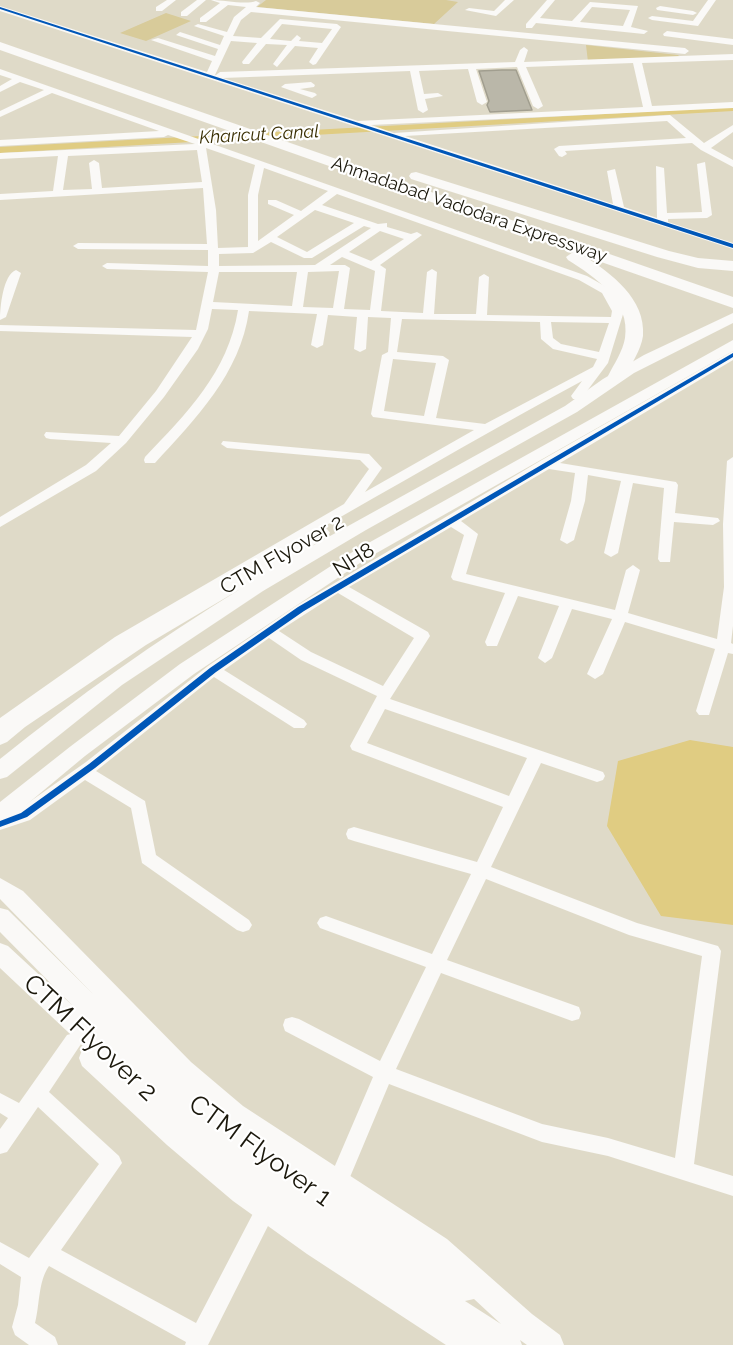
<!DOCTYPE html>
<style>
body{margin:0}
canvas{display:block;background:#dfdac8}
</style>
<canvas width="733" height="1345"></canvas>
<script>
const ctx = document.querySelector('canvas').getContext('2d');
ctx.lineJoin = 'round';
function fillPath(path, color) {
  ctx.fillStyle = color;
  ctx.fill(path, 'evenodd');
}
function strokePath(path, color, width, dash) {
  ctx.strokeStyle = color;
  ctx.lineWidth = width;
  ctx.lineCap = dash ? 'butt' : 'round';
  ctx.setLineDash(dash || []);
  ctx.stroke(path);
}
function label(font, color, halo, rows, align = 'center') {
  ctx.font = font + ' Raleway,sans-serif';
  ctx.lineWidth = 4.5;
  ctx.setLineDash([]);
  ctx.textBaseline = 'middle';
  ctx.strokeStyle = halo;
  ctx.fillStyle = color;
  for (const [text, x, y, turn = 0] of rows) {
    ctx.save();
    ctx.translate(x, y);
    ctx.rotate((+turn || 0) * Math.PI / 180);
    ctx.textAlign = isNaN(turn) ? turn : align;
    if (halo) ctx.strokeText(text, 0, 0);
    ctx.fillText(text, 0, 0);
    ctx.restore();
  }
}
const green = new Path2D(`
 M266,0H446L458,2L434,24L257,7Z
 M166,13L191,21L146,41L120,33Z
 M586,45L678,55L680,57L588,62Z`);
const water = new Path2D(`
 M690,740L733,747V925L661,916L607,826L618,761Z`);
const canal = new Path2D(`
 M733,107V111L0,153V147Z`);
const building = new Path2D(`
 M502,70H516L532,110L490,112L487,105L489,101L479,71Z`);
const minor = new Path2D(`
 M167,0H176L162,11H156V7Z
 M197,0H206L187,16H181V12Z
 M211,0C224,0 246,5 256,1L260,3L256,7L685,48L689,51L685,54L251,12L241,20L233,36L261,38L280,19L337,24L341,27L316,64L313,65L309,62L318,48L295,46L277,67L273,64L287,45L266,44L249,64H243L242,62L257,43L231,41L215,75H216L220,72L515,62L520,50L524,47L528,50L524,62L733,54V60L642,63L652,106L733,102V108L371,125L394,133L670,115L704,143L733,125V132L711,148L733,160V167L701,150L692,143L565,151L567,154L562,157L559,156L554,149L559,146L686,138L667,121L405,136L613,204L607,171L615,169L624,207L657,218L656,166L664,168L667,213L702,212L697,164L705,162L712,215L707,218L668,219V222L733,243V249L0,11V6L207,72L212,61L151,40L158,38L215,56L218,49L176,35L180,32L220,45L224,36L194,26L198,24L227,32L234,17L246,7L228,5L206,22H200V18L220,3ZM282,24L332,29L322,43L299,41L301,38L297,35L291,41L270,39ZM633,63L643,107L358,121L223,78L410,71L418,110L423,113L428,110L425,99L443,96L438,93L424,94L419,71L468,69L477,102L482,105L487,102L476,69L517,67L533,106L538,109L543,106L526,67Z
 M505,0H514L496,16L465,10L469,8L494,11Z
 M547,0H555L540,18L572,21L590,2L638,6L631,27L648,31L644,34L536,23L532,28H526V24ZM592,7L630,10L623,26L580,22Z
 M708,0H716L698,26L652,20L648,18L652,16L693,21Z
 M660,6L693,11L697,13L693,15L657,10L656,8Z
 M667,31L733,39V45L664,36L663,34Z
 M0,69L587,276L610,289L624,311L608,363L581,399H573L571,396L582,381C502,424 423,470 344,515C228,582 112,648 5,730L0,732V718L115,637L344,504L369,469L360,460L227,448L221,444L223,441L369,454L382,468L365,492L474,430L373,417L371,414L382,355L388,352L391,318L368,317L366,349L360,352L354,349L357,317L328,315L323,345L317,348L311,345L317,314L249,311C240,374 196,418 155,463H145L144,460L145,457C187,413 228,372 238,310L212,309L208,329L198,349L164,397L126,443L96,471L0,527V517L86,465L111,443L50,439L46,438L44,435L46,432L119,436L156,391L192,337L0,331V325L196,330L208,272L107,269L102,266L107,263L208,266V250L78,249L73,246L78,243L207,244L203,188L0,200V194L53,191L58,156L0,159V153L195,144L168,135L164,137L0,146V140L159,131L52,93L0,117V111L44,90L20,82L0,92V86L12,79L0,75ZM206,148L255,165L248,195V247L218,248L216,210ZM197,150L202,182L102,188L99,163L94,160L89,163L92,189L63,190L68,156ZM264,168L328,191L301,211L276,200H268V204L294,215L258,241V195ZM337,194L579,280L602,293L612,311L611,317L487,315L489,277L484,274L479,277L476,314H434L437,272L432,269L427,272L423,313L381,311L386,269L380,265L422,235L417,232L411,234L387,227V223L378,224L322,205ZM315,210L354,223L307,252L277,237ZM364,226L371,228L315,265L219,266V254L253,253L271,242L304,258H312ZM380,231L404,239L371,261L349,252ZM342,257L375,271L370,310L344,309L350,268L345,265H330ZM339,271L333,308L303,307L308,272ZM219,272H297L292,306L213,302ZM402,319L540,322L541,339L553,349L597,359L593,367L485,424L436,418L449,360L443,356L397,352ZM551,322L609,323L599,352L561,344L553,338ZM393,359L436,363L424,416L384,411Z
 M311,82L315,85L314,87L300,89L315,93L317,95L312,98L281,87L285,84Z
 M16,270L21,273L6,317L0,320C0,307 3,275 16,270Z
 M733,351V360L560,463L676,482L678,485L675,513L718,518L720,521L713,525L674,522L670,562H660L658,559L664,488L633,483L618,553L611,557L604,553L621,481L588,475L585,501L574,540L567,544L560,540L571,501L575,473L549,469L461,521L478,534L466,574L615,610L626,570L633,565L640,570L628,613L717,639L724,587L723,524L727,461L733,457V626L731,643L733,644V654L728,653L709,715H699L696,711L715,649L625,622L603,674L595,679L587,674L612,619L572,609L552,658L545,663L538,658L559,606L518,596L497,646H487L485,642L505,593L453,580L451,577L464,535L451,527L349,587L428,632L430,636L390,699L603,772L605,776L603,780L597,782L541,763L491,867L637,923L718,946L721,951L694,1164L733,1176V1196L608,1156L542,1142L389,1084L345,1189L338,1192L331,1189L328,1182L373,1077L285,1031L283,1025L285,1019L292,1017L299,1019L380,1061L426,967L320,928L317,923L320,918L326,916L432,954L471,874L354,841L348,839L346,834L348,829L354,827L477,862L503,807L352,750L350,746L377,696L301,660L269,638L224,670L304,720L307,724L304,728H294L214,677L96,771L145,801L156,855L249,920L252,925L249,930L243,932L237,930L142,863L131,808L85,780L30,820L0,830V817L18,810L86,762L208,666L296,606L540,461ZM338,593L414,638L383,686L311,652L279,631ZM385,709L527,758L509,796L367,743ZM486,879L629,935L702,956L675,1158L608,1138L542,1124L396,1069L441,973L572,1021L579,1019L581,1013L579,1007L447,960Z
 M74,1033L81,1035L83,1041L49,1092L119,1156L122,1163L61,1250L196,1323L259,1202L266,1199L273,1202L276,1209L273,1216L208,1345H185L186,1342L49,1266C38,1282 40,1304 35,1323L55,1337L58,1345H29L15,1335L12,1327L18,1305L21,1277L0,1264V1242L29,1258L99,1164L38,1107L7,1152L0,1154V1129L8,1118L0,1113V1093L19,1103L67,1035Z`);
const major = new Path2D(`
 M733,313V323L634,373L577,412L366,530L263,591L122,685L7,777L0,779V759C77,697 157,640 242,588L146,645L25,727L7,742L0,745V726L132,635L315,529H327L330,533L312,546L565,406L603,379L644,355Z
 M733,340V351L366,559L194,674L85,756L8,820L0,822V802L71,746L180,664L354,551Z
 M0,878L23,891L191,1062L243,1106L447,1239L532,1314L560,1335L564,1345H527L520,1340L522,1345H446L307,1254L233,1201L167,1145L82,1066L79,1058L82,1050L86,1049L0,968V943L8,946L73,1006L0,932V908L8,910L93,994L0,899ZM474,1299L501,1324L465,1301Z`);
const highway = new Path2D(`
 M0,42L733,297V308L584,256C611,273 646,299 643,336C641,350 631,364 626,376L623,380H611L608,376C614,364 623,351 625,338C631,301 595,277 568,260L566,257L573,252L0,50Z
 M416,172L669,251L698,258L733,261V271L698,268L657,257L411,179L409,176L411,173Z`);
const cycleway = new Path2D(`
 M0,7L733,244V248L0,9Z
 M733,353V357L304,611L216,672L95,768L27,817L0,827V821L21,813L89,764L210,668L298,607Z`);
const farWaternames = [
 ["Kharicut Canal",259,135,-3]
];
const farStreetnames = [
 ["Ahmadabad Vadodara Expressway",469,210,19]
];
const streetNames = [
 ["CTM Flyover 2",282,555,-30],
 ["NH8",354,560,-32]
];
const nearStreetnames = [
 ["CTM Flyover 2",90,1038,43],
 ["CTM Flyover 1",260,1151,36]
];
fillPath(green, '#d8cb9a');
fillPath(water, '#e0cc82');
fillPath(canal, '#e0cc82');
fillPath(building, '#bab7a9');
strokePath(building, '#a19e8f', 1.5);
fillPath(minor, '#faf9f7');
fillPath(major, '#faf9f7');
fillPath(highway, '#faf9f7');
fillPath(cycleway, '#0057b8');
label('italic 18px', '#3a2f03', '#fff', farWaternames);
label('18px', '#1b180c', '#fff', farStreetnames);
label('21px', '#1b180c', '#fff', streetNames);
label('26px', '#1b180c', '#fff', nearStreetnames);
</script>
